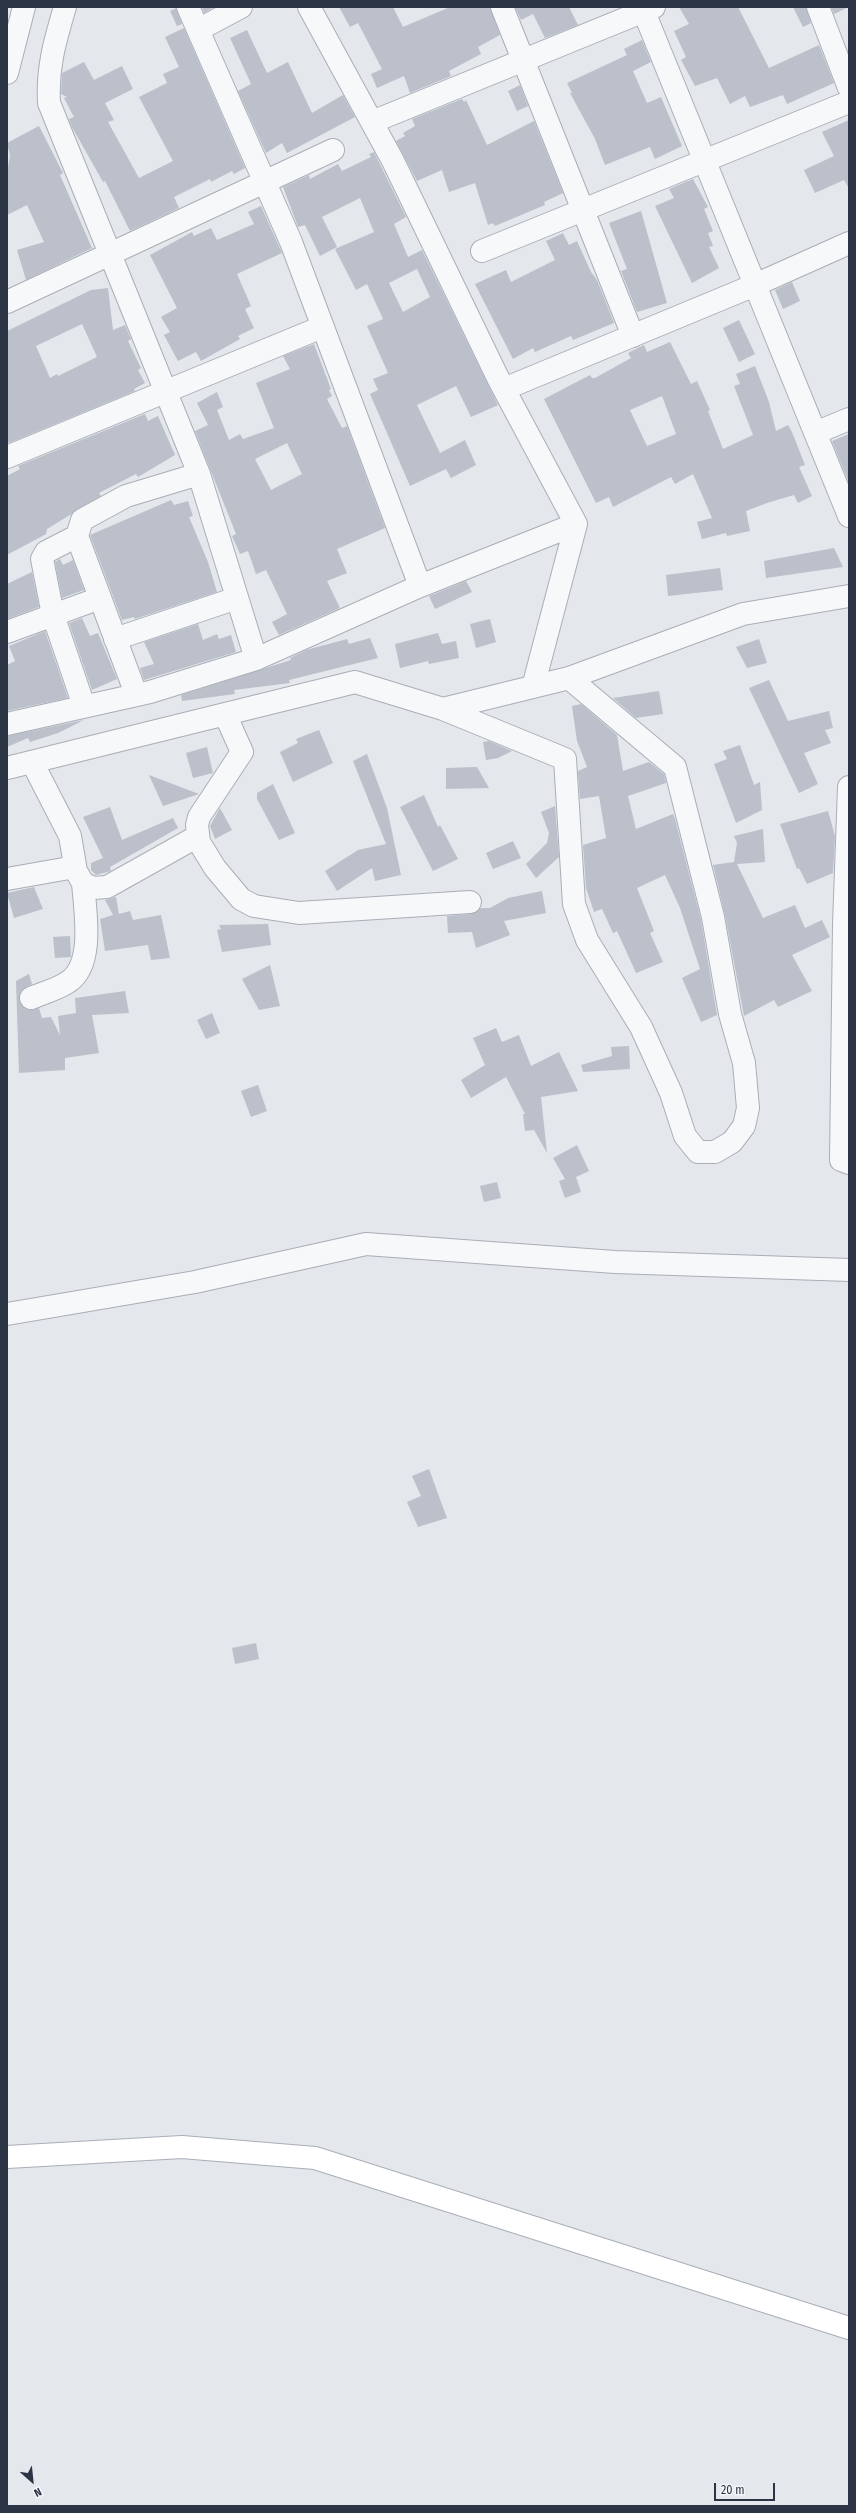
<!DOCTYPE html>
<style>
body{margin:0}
#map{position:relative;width:856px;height:2513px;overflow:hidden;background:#e4e7ec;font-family:"Fira Sans Condensed",sans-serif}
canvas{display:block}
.frame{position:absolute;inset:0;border:8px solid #2b3445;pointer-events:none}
.north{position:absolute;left:12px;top:2461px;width:40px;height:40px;-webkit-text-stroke:3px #f4f6f9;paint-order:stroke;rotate:153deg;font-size:11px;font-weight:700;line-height:16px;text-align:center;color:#2b3445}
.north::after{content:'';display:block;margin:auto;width:14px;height:18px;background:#2b3445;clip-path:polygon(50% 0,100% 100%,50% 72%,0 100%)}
.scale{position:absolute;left:714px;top:2483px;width:61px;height:18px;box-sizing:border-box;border:2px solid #2b3445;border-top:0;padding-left:5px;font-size:12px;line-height:14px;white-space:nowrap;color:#2b3445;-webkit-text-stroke:3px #f4f6f9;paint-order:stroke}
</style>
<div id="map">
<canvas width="856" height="2513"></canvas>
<div class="frame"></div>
<div class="north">N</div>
<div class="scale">20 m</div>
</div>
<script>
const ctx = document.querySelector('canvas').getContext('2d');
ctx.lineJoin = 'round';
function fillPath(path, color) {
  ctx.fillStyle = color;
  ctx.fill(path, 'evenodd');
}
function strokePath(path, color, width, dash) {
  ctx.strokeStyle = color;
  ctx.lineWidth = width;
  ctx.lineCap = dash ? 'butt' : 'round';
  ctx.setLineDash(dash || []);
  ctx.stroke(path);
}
const building = new Path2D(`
 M202,7H214L204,13Z
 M339,7H393L403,27L450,7H490L500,35L478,47L481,54L449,71L451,76L410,93L404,76L377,88L371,74L382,69L358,23L350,27Z
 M515,7H569L578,25L545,38L533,14L521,20Z
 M679,7H738L769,68L819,45L834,83L787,104L783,95L750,107L745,96L730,104L717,78L695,86L681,60L686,57L674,31L689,24Z
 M793,7H806L811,23L803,27Z
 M831,7H849L834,14Z
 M176,8L182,24L177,26L170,11Z
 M184,28L245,168L234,174L232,171L211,182L210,179L174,197L179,208L130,231L105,181L103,182L72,127L69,119L74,117L64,98L67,97L61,94L62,73L84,62L94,80L122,66L133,89L105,103L114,120L108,122L139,178L173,161L139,97L167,83L163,74L179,67L165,37Z
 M247,30L267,73L288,62L312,113L343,95L355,117L287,153L282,143L266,153L238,91L251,84L230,38Z
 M642,40L651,62L633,71L647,103L661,97L682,146L655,159L650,147L605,165L595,139L570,93H572L567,83L627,55L624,49Z
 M520,85L528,106L517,111L508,91Z
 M462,99L464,102L466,100L487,145L534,121L563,193L544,202L545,205L495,226L493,223L488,225L475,183L449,192L442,170L417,181L396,141L405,136L403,133L415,126L412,119Z
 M849,120V189L844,180L815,193L804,170L834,156L822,132Z
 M39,126L63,173L60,175L92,248L26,280L17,250L44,242L27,205L7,215V174L10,155L7,143Z
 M374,152L406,217L394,224L408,257L422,250L498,405L471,417L456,386L417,405L440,453L465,440L476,465L451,478L446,469L410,486L370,394L378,390L373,379L388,373L367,326L383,319L367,284L356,290L335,249L374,232L360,198L322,217L337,247L320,256L305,225L298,227L283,187L309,175L310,179L338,164L342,171L371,157L369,154ZM417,269L430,297L403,312L389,283Z
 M693,179L708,207L704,209L713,231L708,233L713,246L709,247L719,268L692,283L655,206L674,198L669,189Z
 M261,206L282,253L237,274L251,306L245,309L254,328L238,336L240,339L201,361L196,352L178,361L164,335L170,332L161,317L177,308L150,255L192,232L194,236L211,228L217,240L254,224L248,212Z
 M641,211L667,303L637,312L621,271L627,269L609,223Z
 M563,233L569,245L577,241L591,272L597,280L614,323L573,340L571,336L535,352L533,348L513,359L475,284L506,270L511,282L555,260L546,241Z
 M792,282L800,301L783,309L775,290Z
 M108,288L113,330L125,325L131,339L128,341L141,368L138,370L145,383L134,389L135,391L9,443L7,439V331L91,290ZM82,324L97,357L58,376L57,374L50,378L36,346Z
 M739,320L755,354L739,362L723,328Z
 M670,342L691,384L697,381L710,410L708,411L723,449L753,435L734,386L740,384L736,374L755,366L769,402L776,431L788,425L792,432L805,465L799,467L812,496L798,503L794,495L767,503L746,511L750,531L727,536L726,533L702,539L697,522L712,518L693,474L675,484L671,477L613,507L609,497L596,503L544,399L590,375L592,378H595L631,358L628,353L644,345L647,352ZM662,396L676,434L647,446L630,410Z
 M314,344L331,389L329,390L332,396L327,399L342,428L347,426L385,528L337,549L347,573L327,581L340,608L279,635L272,622L287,614L266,570L256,574L248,551L240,554L232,536L236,534L195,431L208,425L197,403L217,392L223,407L217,410L229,440L240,434L243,439L274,428L256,383L290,369L283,356ZM287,443L302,474L271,490L255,459Z
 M145,414L148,421L158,416L175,455L138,477L136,474L99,493L101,496L47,529L46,534L7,555V476L20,469L18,466Z
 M849,434V483L832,441Z
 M171,500L174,505L188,501L193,516L189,517L208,562L217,592L135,619L134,617L122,620L90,535Z
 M834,548L843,567L766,578L764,561Z
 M60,559L63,565L73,560L84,590L62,598L55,562Z
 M720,568L723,590L668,596L666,575Z
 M32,572L39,607L7,619V584Z
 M466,581L472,592L435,609L429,596Z
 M82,618L90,636L98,633L117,679L92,690L69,623Z
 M490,619L496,642L476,648L470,624Z
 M198,624L203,640L217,634L219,639L231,635L236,652L144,680L140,668L154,664L144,642Z
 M45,631L68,698L7,711V665L15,661L9,646Z
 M438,633L442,644L456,641L459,658L429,664L428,661L400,668L395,644Z
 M370,638L378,658L289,680L290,683L234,690L235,694L182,701L181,695L291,660L290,658L306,650L347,639L349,644Z
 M759,639L767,663L747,668L736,647Z
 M769,680L788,721L829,711L833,728L825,730L831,743L804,753L818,784L799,793L749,688Z
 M659,691L663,714L636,718L613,698Z
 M581,704L617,735L623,771L649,762L664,774L666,783L628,796L636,829L673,814L675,819L701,920L717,1015L701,1022L682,978L700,969L680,908L665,875L637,888L654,931L650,933L663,962L636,973L617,931L613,933L602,909L594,912L586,888L583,845L606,838L599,796L580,799L578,771L587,767L577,741L572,706Z
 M84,720L58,733L30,742L28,738L7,747V736Z
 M319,730L333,763L293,782L280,752L298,743L296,739Z
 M489,741L512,751L498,758L486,760L483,742Z
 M740,745L754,785L760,782L762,810L736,823L714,764L727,759L723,751Z
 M207,747L213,773L193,778L186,753Z
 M367,754L387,808L401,875L375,881L372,868L337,891L325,871L358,850L386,844L353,761Z
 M477,767L489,788L446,789V768Z
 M149,775L199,794L163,806Z
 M273,784L295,833L279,840L257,799V793Z
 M424,795L438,827L440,825L458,859L433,871L400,807Z
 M555,806L559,857L536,878L526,864L547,843L549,833L541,812Z
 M110,807L122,840L173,818L178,828L110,867L111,871L96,875L91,870V863L103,858L83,817Z
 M220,808L232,830L215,839L210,826Z
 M828,811L835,836L833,873L807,884L799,868L797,869L780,824Z
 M763,829L765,862L737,864L763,918L795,905L805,928L822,920L830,937L792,955L812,991L778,1007L774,1000L744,1016L725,915L713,865L734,862L737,843L734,836Z
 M513,841L521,858L493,869L486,853Z
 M34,887L43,909L14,918L7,893Z
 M542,891L546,913L504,921L510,935L476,948L472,932L448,933L447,916L471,914L481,908H490L508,898Z
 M116,897L119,914L130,911L133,920L161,915L170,958L151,960L148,945L105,951L100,919L113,915L105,900Z
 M268,924L271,945L222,952L217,930L221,929L219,925Z
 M70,936L71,957L55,958L53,937Z
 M270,965L280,1006L259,1010L242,979Z
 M29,974L32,984L21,991L20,1003L29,1010L39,1008L42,1018L51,1017L60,1035L58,1016L76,1013L75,998L125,991L129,1013L92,1015L99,1053L65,1058V1070L19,1073L16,981Z
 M212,1013L220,1033L206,1039L197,1020Z
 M496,1028L502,1042L519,1035L531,1066L559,1052L578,1091L541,1097L547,1153L534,1130L525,1131L523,1114H525L506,1077L471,1098L461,1080L485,1065L473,1038Z
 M629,1046L630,1069L583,1072L581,1065L612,1056L611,1047Z
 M258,1085L267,1111L251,1117L241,1091Z
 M577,1145L589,1171L576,1177L581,1192L565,1198L559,1181L565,1179L553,1158Z
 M497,1182L501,1198L484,1202L480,1186Z
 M429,1469L447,1518L418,1527L407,1502L421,1496L412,1476Z
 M256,1643L259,1659L235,1664L232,1648Z`);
const street = new Path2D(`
 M65,7C55,41 47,67 49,103L199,474L256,659
 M188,7L291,242L420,586
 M309,7L393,161L498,378L576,524L533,687
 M502,7L633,336
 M642,7L849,516
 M818,7L849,88
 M198,30L241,7
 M7,73L24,7
 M372,122L654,7
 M482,251L849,102
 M7,302L333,150
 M504,389L755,285L849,243
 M815,433L849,419
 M7,457L322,327
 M77,536L46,552L42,559L53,615L84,706
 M7,632L100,598
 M115,639L237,598
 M136,694L77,536L82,520L126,496L199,474
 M443,709L565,759L574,904L587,940L641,1027L671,1093L685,1136L698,1152H715L732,1142L744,1126L748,1108L744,1063L730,1014L713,917L675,767L569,678
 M225,714L242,752L199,817L197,825L199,842L215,868L241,899L254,906L299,913L470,902
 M7,724L150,692L256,659L420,586L576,524
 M32,762L70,836L76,871L83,883L93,888L107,887L198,836
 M7,768L355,682L443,709L569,678L743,614L849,596
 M849,787L844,925L841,1160L849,1163
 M7,879L75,867
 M31,998C43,993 58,989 68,982C95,965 85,910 83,883
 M7,1314L195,1282L366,1244L615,1262L849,1270`);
const secondary = new Path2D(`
 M7,2157L182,2147L315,2158L849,2328`);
fillPath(building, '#bbc0ca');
strokePath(street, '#a9aeb7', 24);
strokePath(secondary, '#a9aeb7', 24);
strokePath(street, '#f7f8fa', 22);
strokePath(secondary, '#fff', 22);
</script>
